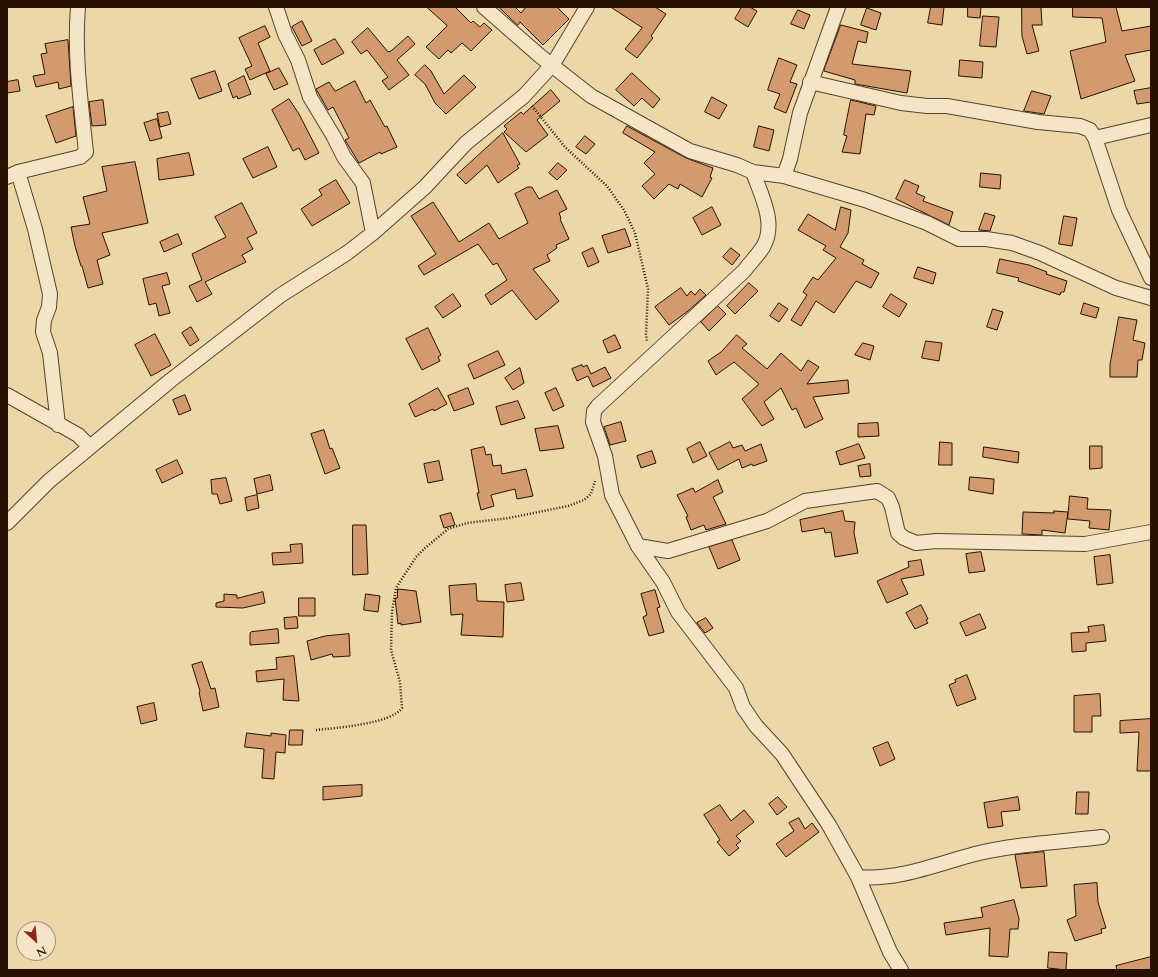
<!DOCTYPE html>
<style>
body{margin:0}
#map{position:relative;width:1158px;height:977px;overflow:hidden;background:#ecd7a8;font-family:Cardo,serif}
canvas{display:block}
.frame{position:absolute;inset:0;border:8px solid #281100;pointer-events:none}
.north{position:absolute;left:16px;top:921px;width:40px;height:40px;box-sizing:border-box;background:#f3e5c6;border:1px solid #a29077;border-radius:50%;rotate:153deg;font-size:11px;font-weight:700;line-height:16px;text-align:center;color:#281100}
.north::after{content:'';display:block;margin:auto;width:14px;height:18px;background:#8f2418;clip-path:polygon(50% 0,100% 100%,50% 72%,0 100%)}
</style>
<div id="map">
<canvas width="1158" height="977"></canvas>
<div class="frame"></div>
<div class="north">N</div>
</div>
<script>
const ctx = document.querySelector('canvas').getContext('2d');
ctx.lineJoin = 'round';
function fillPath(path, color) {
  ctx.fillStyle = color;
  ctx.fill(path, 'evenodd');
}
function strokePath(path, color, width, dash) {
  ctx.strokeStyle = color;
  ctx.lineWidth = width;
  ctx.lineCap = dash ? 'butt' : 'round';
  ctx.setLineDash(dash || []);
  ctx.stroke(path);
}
const building = new Path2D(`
 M427,7H455L471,23L473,21L480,27L484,23L492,30L471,51L462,43L451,53L448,50L439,59L426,47L447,26Z
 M499,7H515L521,13L526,7H557L569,19L543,45L520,22L518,25Z
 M611,7H655L666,14L651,36L653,38L637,58L625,49L642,28Z
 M742,7H750L757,11L748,27L735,19Z
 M931,7H944L942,25L928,23Z
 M968,7H981L980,18L968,17Z
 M1022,7H1041L1042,25H1032L1039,51L1027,54L1022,36Z
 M1073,7H1116L1122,31L1151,26V50L1125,55L1135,81L1081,99L1070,51L1106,42L1102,18L1073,17Z
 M867,8L881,13L876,30L861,25Z
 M798,10L810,15L804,29L791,24Z
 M983,16L999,17L996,47L980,46Z
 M302,21L312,41L302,46L292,27Z
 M841,25L868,32L866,43L858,41L852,64L911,71L907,93L855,84V80L824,71Z
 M265,26L270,37L258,43L270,71L250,80L245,69L252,66L239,38Z
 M368,28L388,52L391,51L408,36L415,44L397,60L409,75L389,90L382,81L388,77L367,50L361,54L352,42Z
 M335,39L344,53L322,65L314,50Z
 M68,40L71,86L59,89L58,82L36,87L33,76L45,74L41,54L47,53L45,44Z
 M779,58L797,65L790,82L797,84L786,113L774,108L780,94L768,90Z
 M960,60L983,62L982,78L959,76Z
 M425,65L431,71L444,94L464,75L476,87L446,114L435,103L425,84L415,75Z
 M279,68L288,84L274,90L266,74Z
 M215,71L222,91L199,99L191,79Z
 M632,73L660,99L653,108L642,98L634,106L616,90Z
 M244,76L251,94L238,99L237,96L233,98L228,84Z
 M18,80L20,91L7,93V82Z
 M355,81L366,103L370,100L385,127L387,126L397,147L381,154L380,152L359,163L345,140L349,138L333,107L328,110L316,89L329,82L335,91Z
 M1151,88V102L1137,104L1134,91Z
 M551,90L560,101L537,120L548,135L526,152L504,132L507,129L504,126L521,112L523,114Z
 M1032,91L1051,96L1044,114L1024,111Z
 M712,97L727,105L719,119L705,112Z
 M289,99L299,114L319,153L305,160L299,148L293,151L272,110Z
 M103,100L106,125L92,126L89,102Z
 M851,100L876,106L874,115L866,114L860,154L842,152L847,136L844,135Z
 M73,107L76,136L56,143L46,116Z
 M168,112L171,124L160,127L157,114Z
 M157,119L162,138L150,141L144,123Z
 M627,126L686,158L713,168L710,177L712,178L702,197L680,184L678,189L669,184L654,199L642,186L655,174L644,163L655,152L623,133Z
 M759,126L774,130L769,151L754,147Z
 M503,133L520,164L517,166L519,168L498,183L487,165L466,184L457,175Z
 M585,136L595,144L586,154L576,147Z
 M268,147L277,167L253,178L243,159Z
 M189,153L194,175L159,180L157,159Z
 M135,162L148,223L102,233L110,255L97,260L103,284L88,288L82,266H81L75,246L71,227L90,224L83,197L107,191L102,167Z
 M558,163L567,170L557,180L549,173Z
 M981,173L1001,175L1000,189L980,187Z
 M336,180L350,203L312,226L301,209L322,195L319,190Z
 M905,180L919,186L916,193L925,197L923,201L953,212L949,225L896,199Z
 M528,187H532L539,199L557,190L567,209L559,213L561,218L560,219L569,239L556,245L557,248L547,255L550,261L533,269L559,301L536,320L512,290L491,305L485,295L507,280L497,263L493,265L478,244L424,275L418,266L436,254L411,216L433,202L459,242L489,223L499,239L528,223L515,194Z
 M242,203L257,233L247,238L253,249L242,255L246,262L205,282L212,294L197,302L189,286L202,280L192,254L226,237L215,217Z
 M712,207L721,225L702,235L693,218Z
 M841,207L851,210L848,233L840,247L864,260L862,264L879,273L871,288L856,281L834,313L816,301L801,326L791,320L807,295L803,292L813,277L818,280L836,258L823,250L826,246L798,230L808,214L835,230Z
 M985,213L995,216L990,231L979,230Z
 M1064,216L1077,218L1072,246L1059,244Z
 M625,229L631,246L608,253L602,236Z
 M178,234L182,244L164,252L160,242Z
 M593,248L599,262L588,267L582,253Z
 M731,248L740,255L732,265L723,257Z
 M1000,259L1029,265L1047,272L1046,274L1067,281L1064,292H1061L1060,295L1018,281L1019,278L997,273Z
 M918,267L936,273L933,284L914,278Z
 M167,273L170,284L162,286L170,313L159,316L156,303L149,305L143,279Z
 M749,283L758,291L735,314L727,306Z
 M681,288L687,296L691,291L695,295L700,289L706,295L688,311L669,325L655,307Z
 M453,294L461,306L443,318L435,307Z
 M891,294L907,304L899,317L883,307Z
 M779,303L788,309L779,322L770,316Z
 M1084,303L1099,308L1096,318L1081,314Z
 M718,306L726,314L709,331L701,322Z
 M993,309L1003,312L997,330L987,327Z
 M1119,317L1137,320L1133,340L1145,343L1142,360H1138L1137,377H1110V365Z
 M191,327L199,340L190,346L182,333Z
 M428,328L441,355L438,357L440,361L422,370L406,339Z
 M155,334L171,365L151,376L135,345Z
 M615,335L621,348L608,353L603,341Z
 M737,335L747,344L742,348L767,369L781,353L801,371L808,360L819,367L807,384L848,380L849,393L813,397L823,419L805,428L796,408L792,410L781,388L764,402L774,419L762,426L742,399L759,384L734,362L716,375L708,361L721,352Z
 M926,341L942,343L939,361L922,358Z
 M863,343L874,346L870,360L855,355Z
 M498,351L505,365L474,379L468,365Z
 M582,365L583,367L587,365L591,374L605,367L611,378L593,387L588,376L577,381L572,369Z
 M520,368L524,383L513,390L505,378Z
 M438,388L447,404L434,411L433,409L415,417L409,404Z
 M468,388L474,404L454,411L448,396Z
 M556,388L564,406L553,411L545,393Z
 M185,395L191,410L179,415L173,400Z
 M518,401L525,418L501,425L496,407Z
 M621,422L626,441L610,445L604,427Z
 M878,423L879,436L858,437V424Z
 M558,426L564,448L540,451L535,429Z
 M324,430L330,449L332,448L340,468L325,474L311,434Z
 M700,442L707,456L693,463L687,449Z
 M730,442L733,448L742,445L745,451L761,444L767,461L753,466L752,464L742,468L739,459L718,470L709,453Z
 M940,442L952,443V465H939Z
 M859,444L865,458L840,465L836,452Z
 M1090,446H1102V468L1090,469Z
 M484,447L486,455L491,454L493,466L501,465L502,474L526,469L533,496L517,499L515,489L491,495L494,506L481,510L477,493H479L471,450Z
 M984,447L1019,452L1018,463L983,457Z
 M652,451L656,463L641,468L637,456Z
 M177,460L183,473L162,483L156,470Z
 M439,461L443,480L428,483L424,464Z
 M870,464L871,476L860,477L858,466Z
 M270,475L273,490L257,494L254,479Z
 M970,477L994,479L993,494L969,490Z
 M226,478L232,501L220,504L217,494H212L211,480Z
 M718,480L723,492L713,497L726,524L706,530L704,525L691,530L686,517L688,516L677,495L693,488L695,492Z
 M257,495L259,508L247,511L245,498Z
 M1070,496L1088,498L1087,509L1111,510L1109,530L1089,528L1090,521L1068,519Z
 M843,511L845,521L855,522L854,533L858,553L835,557L831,532L825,533L824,528L802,532L800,520Z
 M1054,511L1068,512L1065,533L1042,530V535L1022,534L1023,512L1054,513Z
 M451,513L455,525L444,528L440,516Z
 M353,525H366L368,574L353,575Z
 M732,540L740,560L718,569L709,547Z
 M302,544L303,563L273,565L272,553L291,552L290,545Z
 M981,552L985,571L969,573L966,554Z
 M1110,555L1113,583L1097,585L1094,557Z
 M921,560L924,575L901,579L908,594L887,603L877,581L909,567L908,562Z
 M521,583L524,600L507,602L505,585Z
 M476,584L477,601L504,602L503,637L461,635L463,614L451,615L449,586Z
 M398,589L416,591L421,622L401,625V623L398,624L395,598H397Z
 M655,590L660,607L657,608L664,632L649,636L643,617L647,615L641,594Z
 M263,592L265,603L243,608L216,607V603L224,601V594L237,595V598Z
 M366,594L380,596L378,612L364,610Z
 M299,598H315V616H299Z
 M921,605L928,619L926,620L928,623L915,629L906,613Z
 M980,614L986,628L966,636L960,623Z
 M297,617L298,628L285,629L284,618Z
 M706,618L713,628L705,633L697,623Z
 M1104,625L1106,641L1086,643V651L1072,652L1071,633L1089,632L1088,627Z
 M278,629L279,643L250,645V633L251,632Z
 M349,634L350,656L333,657L332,654L311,660L307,641L325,636Z
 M294,656L299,701L283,700L284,679L257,682L256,671L277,669L276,658Z
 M202,662L211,689L215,688L219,707L203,711L199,692L200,691L192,665Z
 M967,675L976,699L957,706L949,685L956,682L955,680Z
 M1100,694L1101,716H1092V732H1074V696Z
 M154,703L157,720L141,724L137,707Z
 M1151,719V771H1137L1139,732L1120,733V721Z
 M290,730H303L302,745H289Z
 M247,733L271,736V733L286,735L285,753L276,752L274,779L262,778L264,749L245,747Z
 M888,742L895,759L880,766L873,748Z
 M362,785V796L323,800V787Z
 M1077,792H1089L1088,814H1076Z
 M778,797L787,807L777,815L769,804Z
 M1018,797L1020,810L1001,812L1003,826L988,828L984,803Z
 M720,805L731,821L744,810L754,822L736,836L741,841L736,845L739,848L729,856L717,842L720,840L704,815Z
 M799,818L805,829L812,823L819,832L786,857L776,844L794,831L789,823Z
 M1044,852L1047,886L1021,888L1015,855Z
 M1097,883L1098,902L1106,928L1101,929L1102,933L1075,941L1067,920L1076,916L1074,885Z
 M1014,900L1019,919L1018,929H1010L1008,957L989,956L990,928L946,935L944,923L983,917L981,908Z
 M1049,952L1067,953L1066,970L1048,968Z
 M1151,957V970H1117L1116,966Z`);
const path = new Path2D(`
 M532,106L565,147L607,186L624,210L635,233L648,289L646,334L647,341
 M316,730C335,728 391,724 402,708L400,682L391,650L392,612L396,588L416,557L425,548L448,529L467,523L509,518L568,506L584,500L591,494L595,481`);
const minor = new Path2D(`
 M276,7L285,34L298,60L310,97L334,137L344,157L363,183L373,233
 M484,7L540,56L591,96L690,151L737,165L753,172L784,176L865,200L927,223L959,239H986L1012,243L1040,253L1116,288L1151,298
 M810,82L901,103L927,106H947L1038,122L1080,126L1090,130L1095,138L1119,210L1151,278
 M1095,138L1151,125
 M18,172L35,229L50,294L49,307L44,320L43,332L50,353L58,425
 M753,172C761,195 777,224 763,247C758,255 750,263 744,271L598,406L594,411L593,422L605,456L612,495L638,546L663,582L678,612L736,688L743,707L756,726L782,754L829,825L858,877L890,952L901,970
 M784,176L790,159L800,113L838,7
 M7,177L18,172L80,157L86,152C81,104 74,55 78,7
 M7,395L78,435L89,446
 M7,523L49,481L171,380L281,295L347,253L373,233L425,187L466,143L524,96L553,64L587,7
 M638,546L668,551L767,521L805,501L877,491L888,498L892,507L898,533L904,538L916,543L936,541L1085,544L1151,532
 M858,877C897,881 937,864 975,854C1016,844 1060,842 1102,837`);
fillPath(building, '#d39b6d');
strokePath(building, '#281100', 1);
strokePath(minor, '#59422a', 16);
strokePath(path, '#281100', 2.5, [1, 2]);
strokePath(minor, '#f3e5c6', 14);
</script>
